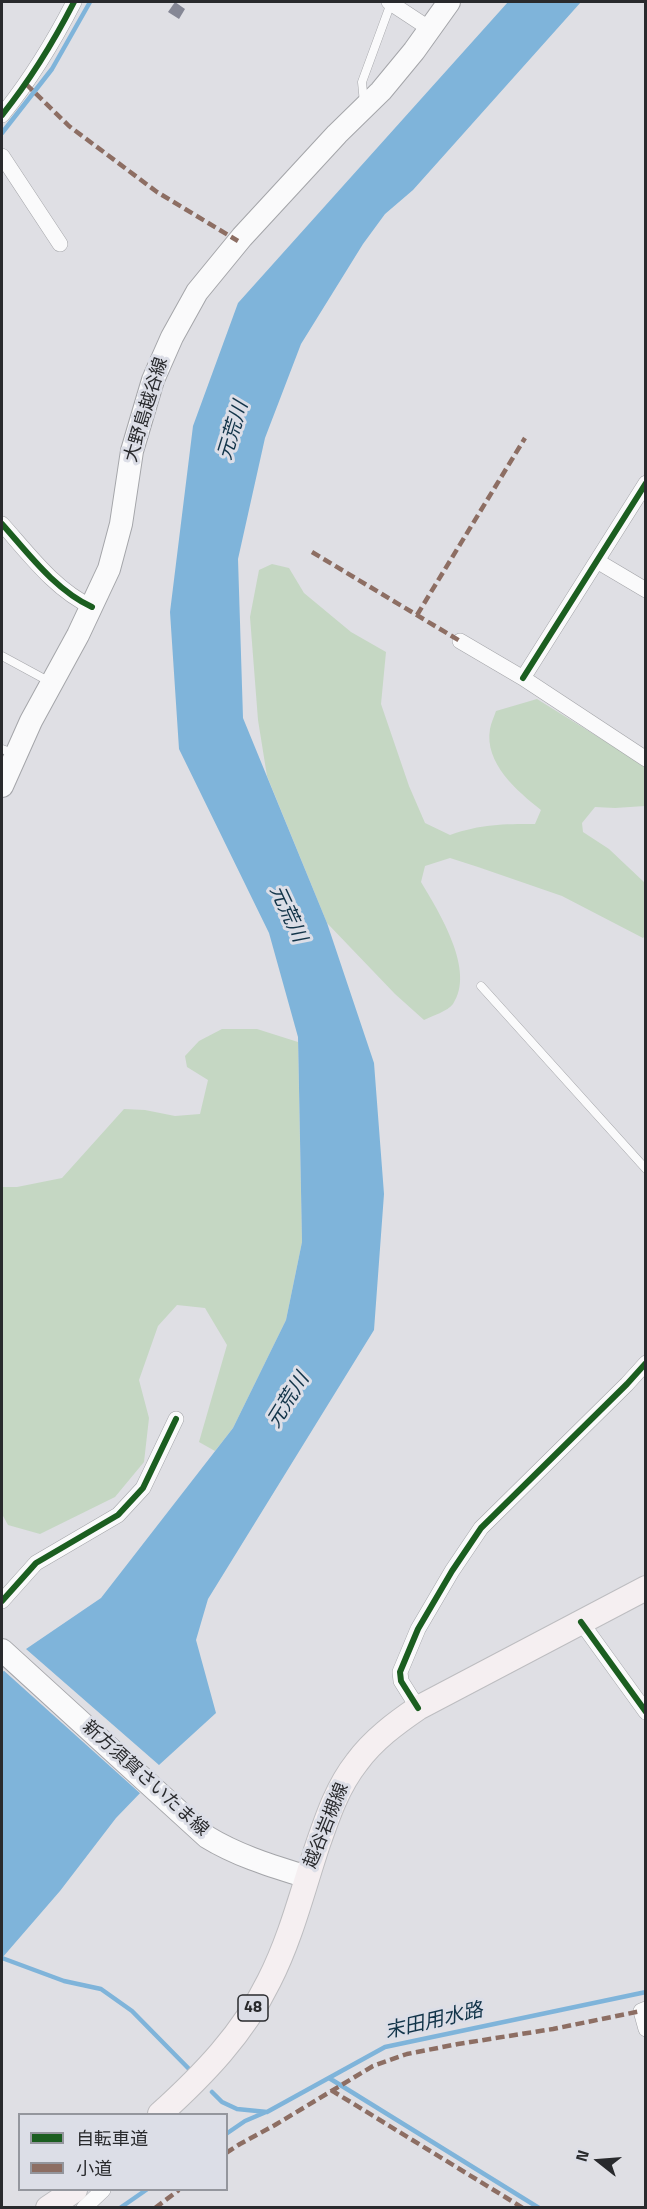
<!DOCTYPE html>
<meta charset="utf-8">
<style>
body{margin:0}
#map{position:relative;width:647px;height:2209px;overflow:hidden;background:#dfdfe4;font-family:"Titillium Web","Noto Sans JP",sans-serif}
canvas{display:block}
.frame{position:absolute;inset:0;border:3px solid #292a2d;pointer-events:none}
.legend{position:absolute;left:18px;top:2113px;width:210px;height:78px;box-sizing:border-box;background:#dcdee7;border:2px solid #94969d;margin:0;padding:8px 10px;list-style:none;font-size:18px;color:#292a2d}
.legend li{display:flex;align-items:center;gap:12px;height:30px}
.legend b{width:30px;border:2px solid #94969d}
.north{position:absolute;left:569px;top:2131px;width:60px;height:60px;-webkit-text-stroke:4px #dcdee7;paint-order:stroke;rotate:287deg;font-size:16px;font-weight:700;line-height:24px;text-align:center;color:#292a2d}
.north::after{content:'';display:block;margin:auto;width:21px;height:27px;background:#292a2d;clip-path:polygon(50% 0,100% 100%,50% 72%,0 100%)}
</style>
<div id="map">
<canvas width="647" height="2209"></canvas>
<div class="frame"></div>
<ul class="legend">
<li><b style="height:8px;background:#1b5e20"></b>自転車道</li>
<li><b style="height:8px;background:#8d6e63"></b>小道</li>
</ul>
<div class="north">N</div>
</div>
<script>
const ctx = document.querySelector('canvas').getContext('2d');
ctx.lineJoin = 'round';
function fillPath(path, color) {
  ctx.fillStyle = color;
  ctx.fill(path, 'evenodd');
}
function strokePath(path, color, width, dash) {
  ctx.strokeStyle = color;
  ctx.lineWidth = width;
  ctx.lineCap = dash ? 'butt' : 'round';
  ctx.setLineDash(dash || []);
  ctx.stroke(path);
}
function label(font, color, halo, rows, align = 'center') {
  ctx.font = font + ' "Titillium Web","Noto Sans JP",sans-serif';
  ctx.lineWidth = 6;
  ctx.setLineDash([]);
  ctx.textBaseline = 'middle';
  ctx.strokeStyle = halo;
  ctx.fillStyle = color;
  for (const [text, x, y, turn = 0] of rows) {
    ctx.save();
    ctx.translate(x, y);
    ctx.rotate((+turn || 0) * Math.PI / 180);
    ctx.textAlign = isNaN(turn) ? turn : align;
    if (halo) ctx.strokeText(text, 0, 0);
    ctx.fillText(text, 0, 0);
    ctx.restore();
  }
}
const green = new Path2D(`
 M272,564L289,568L304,593L351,632L386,652L381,704L409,786L425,823L450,835C481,824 503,824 535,824L541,810C517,791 484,763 490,729C491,723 494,717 496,711L537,699L645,766V806L615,808L595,807L582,823L583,832L609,849L645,883V936L643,938L562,896L478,867L450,858L425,866L421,882C439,912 476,971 453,1004C448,1011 432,1016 424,1020L395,994L327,923L267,776L258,720L250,617L259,570Z
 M222,1029H257L298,1042L302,1242L286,1320L233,1428L215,1451L199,1442L227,1345L205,1308L177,1305L158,1326L139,1380L149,1418L144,1462L115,1497L40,1534L8,1525L2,1514V1187H17L62,1178L124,1109L145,1110L175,1116L200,1114L208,1080L187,1067L185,1056L199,1041Z`);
const water = new Path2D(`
 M508,2H581L413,190L385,214L363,244L301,344L265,438L238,559L243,718L327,923L374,1063L384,1194L374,1330L208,1599L196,1640L216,1713L159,1765L26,1649L101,1598L233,1428L286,1320L302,1242L298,1037L269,933L179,749L170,612L193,426L238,303Z
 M6,1668L144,1789L116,1818L60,1891L2,1958V1673Z`);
const pier = new Path2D(`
 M5,1665L147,1790L142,1795L2,1669Z`);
const stream = new Path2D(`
 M2,133L52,69L90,2
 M2,1958L64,1981L101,1989L132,2011L192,2072
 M329,2078L539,2208
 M212,2092L222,2102L237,2109L267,2112L385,2047L646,1992
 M226,2134L245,2121L266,2112
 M120,2208L146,2190`);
const building = new Path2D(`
 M175,2L185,9L179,19L168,12Z`);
const service = new Path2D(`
 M364,103L362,82L391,3
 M2,656L50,682
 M2,749L15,754
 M481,986L646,1169`);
const minor = new Path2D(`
 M389,2L430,29
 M2,115C31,79 53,43 74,2
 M2,156L60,244
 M2,524C28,553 55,590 92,607
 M597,561L646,590
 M460,641L523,678L646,759
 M523,678L646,483
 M2,1601L36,1563L118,1515L143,1488L176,1419
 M581,1622L646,1712
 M418,1708L401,1681L400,1672L418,1629L452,1571L481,1528L627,1384L646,1363
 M646,2009L641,2011L646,2029
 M84,2208L103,2190`);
const secondary = new Path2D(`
 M2,786L31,721L78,635L109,569L121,524L132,451L153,380L172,337L197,292L242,237L337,134L381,91L414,51L449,2
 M2,1650L207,1837C238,1856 272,1866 307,1877`);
const primary = new Path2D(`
 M160,2114C203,2075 243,2034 269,1981C291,1938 303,1889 318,1844C328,1815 338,1786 357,1762C373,1740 396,1723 418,1708L646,1588
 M48,2208L75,2190`);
const quiet = new Path2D(`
 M26,84L69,126L157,192L238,241
 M312,552L460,641
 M417,615L525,438
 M331,2090L523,2208
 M226,2153L240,2144L275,2125L373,2066L407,2054L458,2044L553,2029L641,2011
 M155,2208L179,2190`);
const cycleway = new Path2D(`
 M2,115C31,79 53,43 74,2
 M2,524C28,553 55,590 92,607
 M523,678L646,483
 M2,1601L36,1563L118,1515L143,1488L176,1419
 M581,1622L646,1712
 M418,1708L401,1681L400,1672L418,1629L452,1571L481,1528L627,1384L646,1363`);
const shields = [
 [253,2008,30]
];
const shieldNames = [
 ["48",253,2008]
];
const streetNames = [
 ["大野島越谷線",147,410,-73],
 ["新方須賀さいたま線",145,1779,42],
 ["越谷岩槻線",327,1826,-68]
];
const waterNames = [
 ["元荒川",234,431,-73],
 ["元荒川",287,914,65],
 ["元荒川",289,1401,-58],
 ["末田用水路",434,2022,-13]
];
fillPath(green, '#c5d7c3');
fillPath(water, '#7fb4da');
fillPath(pier, '#dfdfe4');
strokePath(stream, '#7fb4da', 4.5);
fillPath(building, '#858795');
strokePath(service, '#a4a5a9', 9);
strokePath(minor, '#a4a5a9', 16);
strokePath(secondary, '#a4a5a9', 24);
strokePath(primary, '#bdbdc0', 26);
strokePath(service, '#fafafb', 8);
strokePath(minor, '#fafafb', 15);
strokePath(secondary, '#fafafb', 22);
strokePath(primary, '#f5eff1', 24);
strokePath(quiet, '#8d6e63', 4.5, [9, 4.5]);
strokePath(cycleway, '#1b5e20', 6);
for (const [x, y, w] of shields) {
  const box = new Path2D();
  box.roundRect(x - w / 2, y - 13, w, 26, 4.5);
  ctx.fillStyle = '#dcdee7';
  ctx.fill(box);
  strokePath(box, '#292a2d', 1.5);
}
label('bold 16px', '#292a2d', null, shieldNames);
label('18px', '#292a2d', '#dcdee7', streetNames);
label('italic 20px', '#123449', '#dcdee7', waterNames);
</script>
